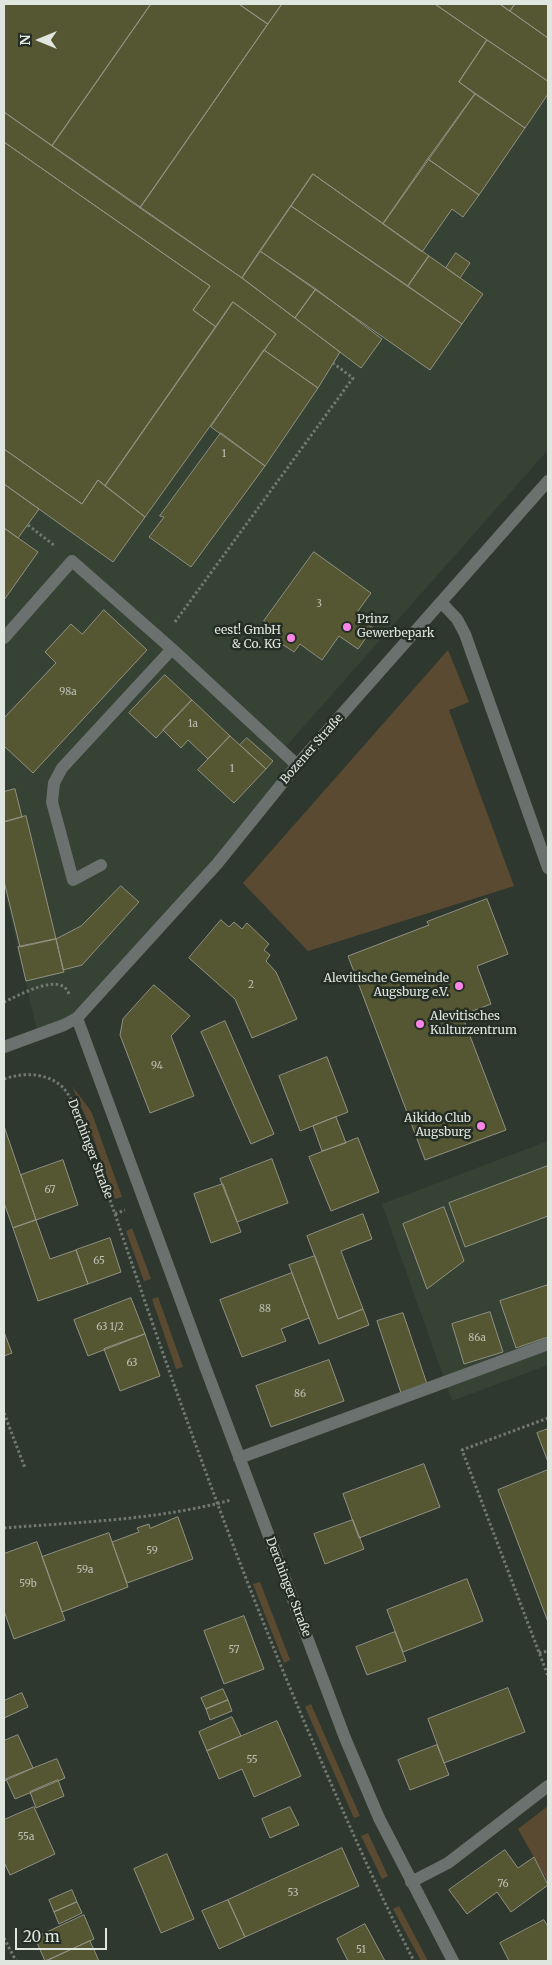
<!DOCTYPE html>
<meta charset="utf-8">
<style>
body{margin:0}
#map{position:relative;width:552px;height:1965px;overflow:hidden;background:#2f382e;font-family:Merriweather,serif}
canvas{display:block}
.frame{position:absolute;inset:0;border:5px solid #dfe5df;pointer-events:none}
.north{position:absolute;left:15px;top:15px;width:50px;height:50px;-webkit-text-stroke:4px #252e25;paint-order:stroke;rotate:270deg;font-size:14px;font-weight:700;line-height:20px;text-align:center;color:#dfe5df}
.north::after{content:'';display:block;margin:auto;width:18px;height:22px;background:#dfe5df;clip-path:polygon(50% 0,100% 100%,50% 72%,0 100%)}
.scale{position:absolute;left:15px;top:1928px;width:92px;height:22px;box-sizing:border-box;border:2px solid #dfe5df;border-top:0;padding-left:6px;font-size:15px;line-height:18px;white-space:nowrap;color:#dfe5df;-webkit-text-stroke:4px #252e25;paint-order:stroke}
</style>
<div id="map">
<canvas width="552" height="1965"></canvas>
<div class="frame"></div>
<div class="north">N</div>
<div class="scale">20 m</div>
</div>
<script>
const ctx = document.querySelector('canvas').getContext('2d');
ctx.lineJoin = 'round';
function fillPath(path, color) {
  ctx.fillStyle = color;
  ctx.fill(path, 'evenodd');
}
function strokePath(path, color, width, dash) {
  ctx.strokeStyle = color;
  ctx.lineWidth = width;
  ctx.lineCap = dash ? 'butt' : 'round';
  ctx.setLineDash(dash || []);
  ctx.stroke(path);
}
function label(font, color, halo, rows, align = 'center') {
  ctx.font = font + ' Merriweather,serif';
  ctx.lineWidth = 5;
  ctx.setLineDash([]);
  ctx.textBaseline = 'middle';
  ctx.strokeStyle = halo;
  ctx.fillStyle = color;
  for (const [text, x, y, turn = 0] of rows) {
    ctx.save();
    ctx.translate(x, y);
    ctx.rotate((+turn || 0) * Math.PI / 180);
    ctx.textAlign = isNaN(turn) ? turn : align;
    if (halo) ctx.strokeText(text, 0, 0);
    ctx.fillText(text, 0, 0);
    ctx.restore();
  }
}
const built = new Path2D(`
 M4,4H548V450L282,751L297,765L77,1018L38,1035L4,888Z
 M548,1141V1365L452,1401L382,1204Z`);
const green = new Path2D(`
 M448,650L469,702L449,710L514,886L308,951L243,883Z
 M72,1086L91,1111L122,1197L115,1199L87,1120Z
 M132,1228L151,1279L144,1281L126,1231Z
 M158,1297L183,1367L176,1369L152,1299Z
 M260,1582L290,1660L284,1663L253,1584Z
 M311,1704L360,1816L354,1818L305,1707Z
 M548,1806V1882L518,1829Z
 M368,1833L388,1876L382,1879L361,1836Z
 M399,1906L428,1961H421L393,1909Z`);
const building = new Path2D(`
 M4,4H151L52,146L4,112Z
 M151,4H239L268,24L140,208L52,146Z
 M239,4H282L268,24Z
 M282,4H435L487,40L459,82L475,94L383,224L313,174L242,278L140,208Z
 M435,4H500L548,38V81Z
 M500,4H515L510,11Z
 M515,4H548V38L510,11Z
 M487,40L548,81V94L525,128L459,82Z
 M475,94L525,128L479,195L428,159Z
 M4,112L242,278L340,352L318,388L264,350L276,334L233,302L216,327L193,310L210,286L4,142Z
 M4,142L210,286L193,310L216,327L105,486L98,480L82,504L4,449Z
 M428,159L479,195L463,217L452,209L422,252L383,224Z
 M313,174L429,256L408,286L291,206Z
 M291,206L462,324L430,370L260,251Z
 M260,251L316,289L295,318L242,278Z
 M456,253L470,263L460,278L446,268Z
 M429,256L483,294L462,324L408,286Z
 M316,289L382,339L361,368L295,318Z
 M233,302L276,334L145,517L105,486Z
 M264,350L318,388L265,466L211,427Z
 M221,433L265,466L191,567L149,537L164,517L160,516Z
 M4,449L82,504L98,480L145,517L113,562L4,484Z
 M4,484L39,509L18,538L4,528Z
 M4,528L38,552L4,600Z
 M314,552L371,593L355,615L373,628L358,649L339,636L322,660L300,644L294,652L276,640L281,633L264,621Z
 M104,610L147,650L33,773L4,746V718L56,663L45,652L71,624L82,634Z
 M165,675L192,700L156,738L129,713Z
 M192,700L230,736L208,759L188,740L181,748L163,730Z
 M230,736L266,769L234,803L198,770Z
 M247,738L273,761L266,769L240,745Z
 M15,789L22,817L4,822V792Z
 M26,816L56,939L20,947L4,881V822Z
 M121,886L139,902L82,965L63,970L56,939L81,926Z
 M487,899L508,954L477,966L491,1004L462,1015L506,1130L425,1160L348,956L429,925L427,922Z
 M221,920L229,927L234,922L242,929L247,923L269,944L264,950L270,955L266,961L276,972L297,1019L252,1038L235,999L189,958Z
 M56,939L64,972L26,981L18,947Z
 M154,985L190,1016L171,1036L194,1096L150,1113L120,1035L123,1019Z
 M225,1021L274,1134L251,1144L201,1032Z
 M327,1057L348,1112L300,1131L279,1076Z
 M336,1117L346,1143L322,1151L313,1126Z
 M4,1126L36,1220L13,1228L4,1203Z
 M358,1138L379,1192L331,1211L309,1157Z
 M272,1159L288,1203L237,1222L220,1179Z
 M63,1160L78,1205L36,1220L21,1175Z
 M548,1166V1216L465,1247L449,1203Z
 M223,1184L241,1232L211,1243L194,1194Z
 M444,1207L464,1261L427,1289L403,1224Z
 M363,1214L372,1239L341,1251L363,1309L338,1319L307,1236Z
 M36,1220L50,1259L76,1250L88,1284L38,1301L13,1228Z
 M110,1238L121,1272L88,1284L76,1250Z
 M315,1256L338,1319L363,1309L369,1325L319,1344L289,1265Z
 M292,1273L309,1318L281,1329L286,1341L242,1357L220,1300Z
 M548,1285V1337L516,1348L500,1301Z
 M131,1298L145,1334L88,1356L74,1320Z
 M490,1312L503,1352L464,1364L452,1324Z
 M403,1313L427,1384L401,1393L377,1321Z
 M4,1332L12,1353L4,1356Z
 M145,1334L160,1376L120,1391L104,1349Z
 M329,1360L344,1401L271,1427L256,1386Z
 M548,1429V1462L537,1433Z
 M424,1464L440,1507L359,1538L343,1494Z
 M548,1470V1622L498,1490Z
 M178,1517L193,1559L127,1583L112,1542L139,1532L137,1528L149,1524L150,1528Z
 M353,1520L364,1549L325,1564L314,1534Z
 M109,1533L128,1587L62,1612L42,1557Z
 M37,1542L65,1620L14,1639L4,1611V1554Z
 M467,1579L483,1621L403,1652L387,1610Z
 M244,1616L264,1669L224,1684L204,1631Z
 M395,1632L406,1661L367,1675L356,1647Z
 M508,1688L525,1732L444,1763L428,1719Z
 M223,1689L228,1700L206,1709L201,1698Z
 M22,1693L28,1707L4,1718V1701Z
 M228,1700L232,1711L210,1720L206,1709Z
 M232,1717L241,1736L207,1751L199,1732Z
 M277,1721L301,1776L254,1797L242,1769L219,1779L207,1751Z
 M18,1735L33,1768L4,1781V1741Z
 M437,1745L449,1775L410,1790L398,1760Z
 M57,1759L65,1778L15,1799L6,1779Z
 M58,1780L64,1796L36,1808L30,1792Z
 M34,1807L55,1854L10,1875L4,1862V1820Z
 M290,1807L299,1825L270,1838L262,1819Z
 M342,1848L359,1886L245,1937L228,1900Z
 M505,1850L518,1868L534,1857L548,1885L511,1912L497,1892L467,1914L449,1890Z
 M167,1854L194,1919L161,1933L134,1869Z
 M72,1890L77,1902L54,1912L49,1900Z
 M228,1900L245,1937L219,1949L202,1911Z
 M77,1902L82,1913L59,1924L54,1912Z
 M84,1915L94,1939L45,1961L35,1938Z
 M544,1920L548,1927V1961H509L500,1943Z
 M365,1924L385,1961H348L337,1939Z
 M90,1941L99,1961H47Z`);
const path = new Path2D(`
 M28,525L55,546
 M175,622L353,378L333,363
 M4,1002C20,995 61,971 69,994
 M4,1079C22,1073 42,1072 59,1084C79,1097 105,1188 115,1214L125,1210
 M115,1214C177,1397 242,1579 319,1756C349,1825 379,1894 414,1961
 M4,1413L25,1468
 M548,1418L462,1450L548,1676
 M4,1528C79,1522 158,1520 231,1500
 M539,1653L548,1651
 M4,1938L16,1961`);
const minor = new Path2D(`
 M441,602L457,619L465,634L548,868
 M4,638L72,561L172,649L297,765
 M101,865L73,880L52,802L54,783L62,768L172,649
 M77,1018L206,1369L345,1738L379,1818L453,1961
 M4,1047L64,1025L77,1018L217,864L297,765L548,481
 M239,1458L548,1344
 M411,1882L448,1863L548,1786`);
const markers = [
 [347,627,5,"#fa87e8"],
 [291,638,5,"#fa87e8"],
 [459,986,5,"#fa87e8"],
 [420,1024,5,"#fa87e8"],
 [481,1126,5,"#fa87e8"]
];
const numberNames = [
 ["1",224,454],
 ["3",319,604],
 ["98a",68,692],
 ["1a",193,724],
 ["1",232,769],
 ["2",251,985],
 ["94",157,1066],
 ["67",50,1190],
 ["65",99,1261],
 ["88",265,1309],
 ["63 1/2",110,1327],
 ["86a",477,1338],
 ["63",132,1363],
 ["86",300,1394],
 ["59",152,1551],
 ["59a",85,1570],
 ["59b",28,1584],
 ["57",234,1650],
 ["55",252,1760],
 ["55a",26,1837],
 ["76",503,1884],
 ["53",293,1893],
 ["51",361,1950]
];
const poiNames = [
 ["Prinz",357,620,"left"],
 ["Gewerbepark",357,634,"left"],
 ["eest! GmbH",281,631],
 ["& Co. KG",281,645],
 ["Alevitische Gemeinde",449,979],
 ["Augsburg e.V.",449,993],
 ["Alevitisches",430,1017,"left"],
 ["Kulturzentrum",430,1031,"left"],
 ["Aikido Club",471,1119],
 ["Augsburg",471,1133]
];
const streetNames = [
 ["Bozener Straße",312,749,-49],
 ["Derchinger Straße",90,1149,69],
 ["Derchinger Straße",288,1587,69]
];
fillPath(built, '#354234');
fillPath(green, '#5b4a32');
fillPath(building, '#555632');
strokePath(building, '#919183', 1);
strokePath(path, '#717970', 3, [2.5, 2.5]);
strokePath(minor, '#6a716f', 12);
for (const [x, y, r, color] of markers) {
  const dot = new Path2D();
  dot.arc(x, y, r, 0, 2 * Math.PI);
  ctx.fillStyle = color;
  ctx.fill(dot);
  strokePath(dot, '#252e25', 2);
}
label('10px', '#bcc1b4', null, numberNames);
label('12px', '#dfe5df', '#252e25', poiNames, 'right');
label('12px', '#dfe5df', '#252e25', streetNames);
</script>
